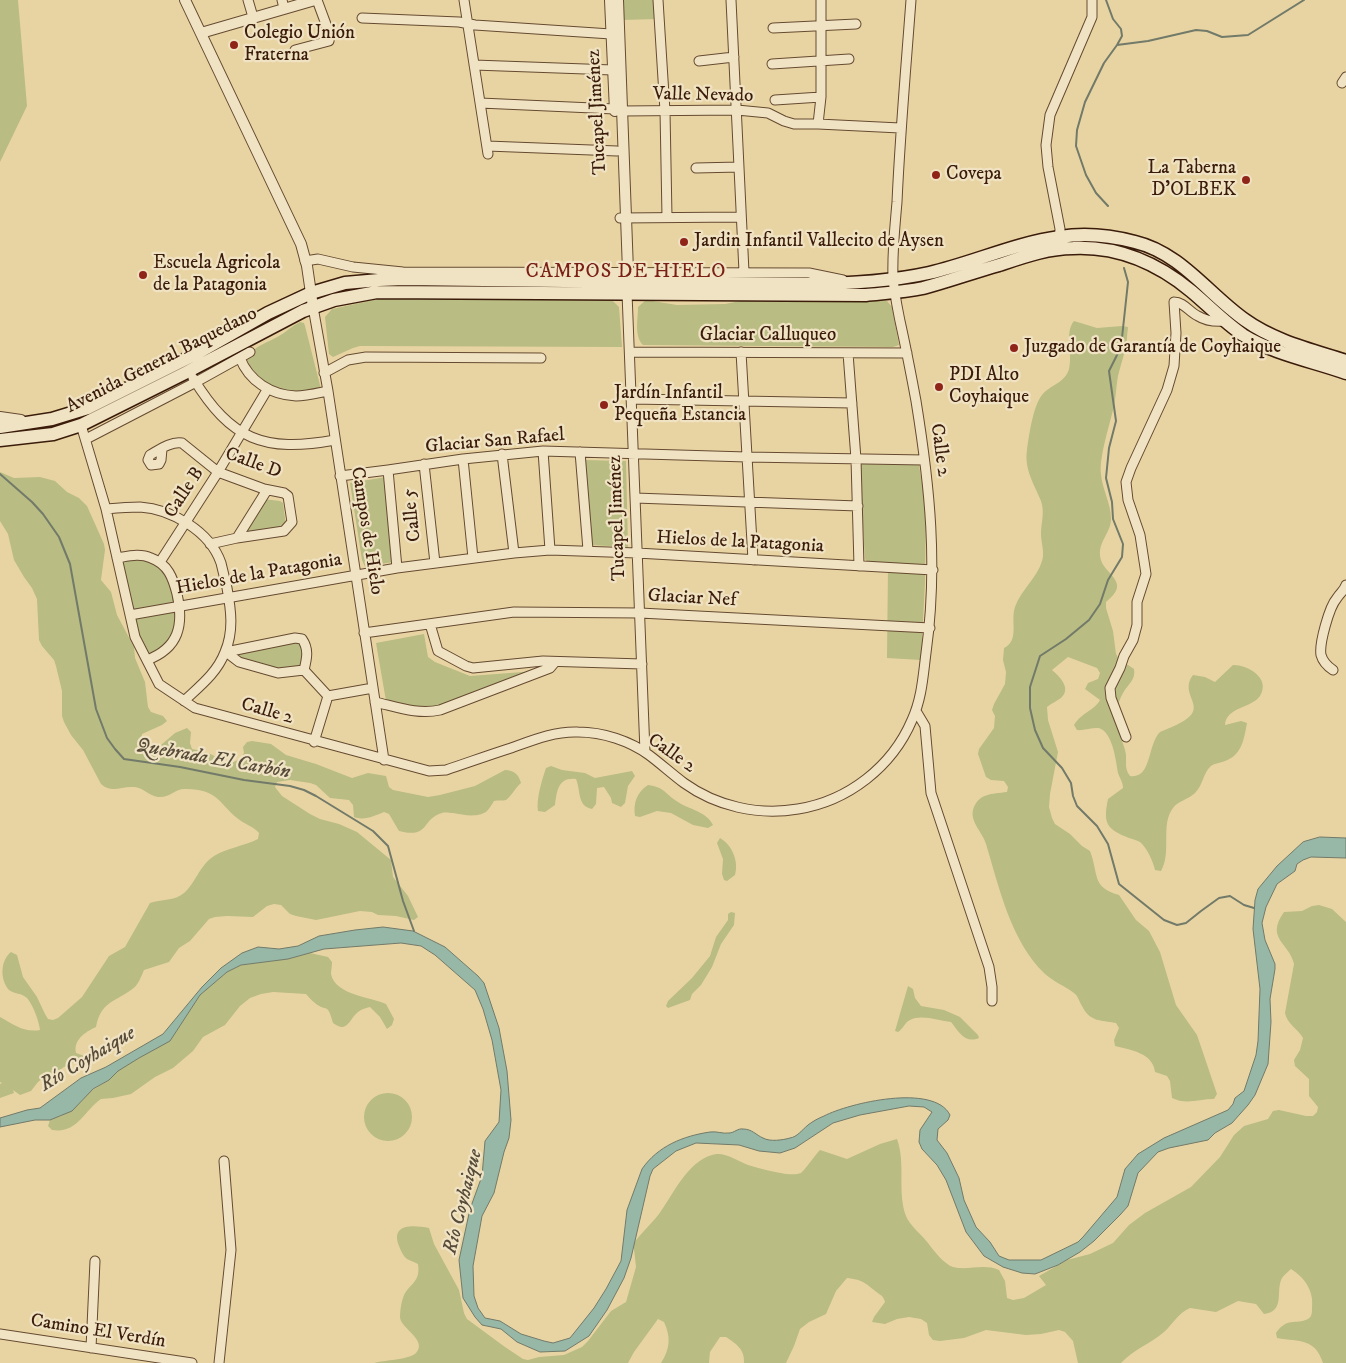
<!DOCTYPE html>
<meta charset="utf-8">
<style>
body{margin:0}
canvas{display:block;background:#e8d4a2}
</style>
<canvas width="1346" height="1363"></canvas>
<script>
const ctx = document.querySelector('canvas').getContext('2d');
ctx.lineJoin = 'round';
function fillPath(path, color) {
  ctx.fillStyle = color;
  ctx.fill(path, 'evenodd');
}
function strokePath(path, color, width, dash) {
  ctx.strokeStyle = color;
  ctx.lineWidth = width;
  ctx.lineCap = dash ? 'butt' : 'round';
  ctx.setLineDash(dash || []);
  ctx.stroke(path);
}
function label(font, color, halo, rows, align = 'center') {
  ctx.font = font + ' "IM FELL DW Pica",serif';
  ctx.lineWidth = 4.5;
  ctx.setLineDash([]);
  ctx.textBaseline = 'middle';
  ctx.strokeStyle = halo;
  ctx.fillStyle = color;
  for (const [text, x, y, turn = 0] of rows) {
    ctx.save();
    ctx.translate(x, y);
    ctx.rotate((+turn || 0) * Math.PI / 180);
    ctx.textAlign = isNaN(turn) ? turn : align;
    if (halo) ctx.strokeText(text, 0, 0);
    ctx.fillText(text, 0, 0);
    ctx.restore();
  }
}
const green = new Path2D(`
 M0,0H18L27,106L0,162Z
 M620,0H657L659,19L621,20Z
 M379,299L612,300L619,307L622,347L360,346L353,348L333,357L329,354L325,317L332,309Z
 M646,300L677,305L725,304L740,301L795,302L887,301L892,307L899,345L893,347L643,345C634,336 638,319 638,307Z
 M1074,321L1097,328L1122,326L1128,327C1127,335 1127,343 1125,350C1123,359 1120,367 1118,376C1116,387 1116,399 1113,410C1109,427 1099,458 1101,474C1102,489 1111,503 1111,519C1111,532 1099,541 1100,555C1101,575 1134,580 1106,602V608L1113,631L1116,654L1119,659L1134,669C1136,680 1128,684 1123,693C1120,698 1116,709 1116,716C1116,728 1122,739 1125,750C1128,760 1123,767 1130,776C1152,779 1147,745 1160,732C1169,728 1184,723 1191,715C1201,703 1180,692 1193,675L1205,677L1215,682L1233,665C1248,665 1271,678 1260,696C1252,708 1226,707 1225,725L1241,721L1247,723C1244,739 1242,755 1225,761C1220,763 1215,763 1211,766C1203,773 1203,785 1195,793C1189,799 1178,801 1173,808C1160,825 1172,852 1161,871L1155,870C1153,861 1147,848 1140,842C1137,840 1132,839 1129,838C1106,829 1103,823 1108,799L1123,788C1123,782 1120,779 1118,773C1116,761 1113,735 1101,729C1097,726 1084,731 1077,730L1074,725C1082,712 1094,711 1100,700L1085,689L1088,683L1098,679L1100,673L1097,668L1068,657L1052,670C1059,676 1072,688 1061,698C1057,701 1052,703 1047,707L1048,720L1058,752L1050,794L1049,807L1052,818L1055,824L1070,834L1082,846L1090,851C1099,874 1091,887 1119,895L1136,920L1149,931L1160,952L1176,1005L1197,1035L1217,1094L1214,1099C1199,1099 1186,1105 1172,1098L1170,1081L1167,1076L1155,1072C1153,1053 1131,1050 1115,1046L1114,1040L1119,1028L1116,1023C1100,1020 1090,1022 1082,1006C1079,1001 1078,996 1074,993C1065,986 1054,982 1045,974C1011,942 999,887 986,844C983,833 970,822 973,810C978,793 992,794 1007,792L1008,787L1004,781L991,780L986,777L978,754L979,749L994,728L995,716L992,710L994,704L1005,684L1006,672L1003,660L1004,648C1020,640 1010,621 1015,607C1021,590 1037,578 1042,561C1045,552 1041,543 1041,534C1041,523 1045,512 1041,501C1034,484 1024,469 1027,450C1029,436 1033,406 1042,395C1050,385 1065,383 1069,369C1073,354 1064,333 1074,321Z
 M300,322L304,323L305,326L321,389C292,399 261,388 247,360C251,347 267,343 279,336C286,332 292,326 300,322Z
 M584,460L626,461L628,547L590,545Z
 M859,464L919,465L926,508L925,582L921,660L887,658L888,565L869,564L865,559Z
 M0,472L14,478L40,477L55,481L67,492L79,498L87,506L104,544L105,550L101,580L111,592L117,615L134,647L135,658L145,682L148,707L151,712L163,716L167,721L162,725L142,734L141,740L145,745H161L175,733L187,728L191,732L190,743L192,749C197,750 203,751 208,753C223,759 231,771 244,753L243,747L247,742L252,741L271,744L286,755L316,764L352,778L368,773L386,776L389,787L393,790L428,797L440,795L475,786L505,770C514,770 519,775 521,783C516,787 510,798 506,800C503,801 498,800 494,801C492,804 490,808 487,811C479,818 463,815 453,813C450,813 445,812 442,813C421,819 430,839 399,831L389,814L384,812C374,816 365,821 354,817L353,805L349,800L330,798L316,785L310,783L290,780L277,782L275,787L282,796L310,814L320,819L339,824L357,832L391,860L393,877L408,896L418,917L414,920L396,916L378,915L372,912L360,911L316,920L296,916L290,914L281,905L274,904L267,906L253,917L227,916L215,917L209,919L190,941L179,948L169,962L144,970C141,977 138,986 131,990C113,1003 101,1002 96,1027C85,1032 73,1040 76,1053L87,1057L64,1067L54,1074L43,1078L38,1082L31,1091L20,1095L13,1090L14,1093L0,1098V1084L2,1083L0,1082V1017C13,1024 24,1033 40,1030C39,1021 33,1005 27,998C22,993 14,994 9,990C0,980 0,961 11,952L17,955L23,977L37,997L45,1014L48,1019L53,1020L58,1018L82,997L109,956L125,947L150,903C161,899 175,901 184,893C195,884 199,866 214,856C227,848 244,846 258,839L259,833C253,826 244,824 237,818C217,801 218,790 186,789C175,788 171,798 158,797C149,796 143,787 134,787C121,786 112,794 101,784L83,750L71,735L64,722L62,716V691L56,666L54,660L42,646L39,640L37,599L32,588L24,577L14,560L8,534L0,521Z
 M386,477L393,562L365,567L362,560L350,483Z
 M263,499L280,501L283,503L286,526L243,536Z
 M119,559H148L164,568L178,605L131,613Z
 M178,608L179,624L166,647L148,657L137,637L132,616Z
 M424,634L428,657L435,662L470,676L536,671L434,710L386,701L376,643Z
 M295,640L305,646L302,668L277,671L240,660L229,653Z
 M551,766L562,770L585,773L595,778L632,771L635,776L628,786L625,803L621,807L612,803L611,798L604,787L597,788L596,804L592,809C577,806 581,791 576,779C558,777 557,791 555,805L545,812L538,811C536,799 542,780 546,768Z
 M648,785C665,787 665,794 678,802C690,810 706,811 713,825L708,828L693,825L671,813L657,811L640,817L635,816C633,803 637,792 648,785Z
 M720,838C732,845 739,861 735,875L727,881L724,880L722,874L723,859L717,843Z
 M1319,905L1332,909L1346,922V1363H1323C1315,1338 1300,1342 1277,1338L1276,1333C1287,1317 1295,1325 1308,1319C1312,1317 1312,1312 1312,1308C1314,1291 1305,1278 1291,1269C1288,1272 1284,1275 1282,1278C1275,1291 1286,1311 1264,1314L1256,1304L1238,1301L1216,1312L1190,1308C1178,1313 1173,1324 1164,1332C1150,1344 1134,1349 1121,1363H1078L1073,1341L1065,1332L1059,1330L1041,1334L1026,1335L986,1330L964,1338L940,1341L933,1340L929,1335L927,1323L921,1319L909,1317L897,1319L885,1324L872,1322L874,1317L885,1302C883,1294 879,1295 874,1290C863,1281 861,1280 847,1278L836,1291L826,1314L809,1322L800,1329L794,1346L786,1363H744C745,1349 736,1344 726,1337H720L710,1352L709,1363H661C670,1349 671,1337 664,1322L658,1319L634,1352L628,1363H374C384,1360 409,1360 416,1353C428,1340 400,1328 400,1317C400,1312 401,1303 403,1298C408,1283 421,1284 418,1264C415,1262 410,1261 407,1259C403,1256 401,1251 399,1246C390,1223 414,1225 429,1228L434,1244L459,1290L464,1313L467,1319L505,1347L523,1359L528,1360L539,1357L564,1355L582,1347L588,1341L611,1311L626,1302L636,1267L634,1249V1243C642,1232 651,1224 659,1214C673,1195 687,1162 712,1155C724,1151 737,1161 748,1165C761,1169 773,1172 786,1174C790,1174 796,1175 801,1173C805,1170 815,1155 820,1150L847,1159L880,1144L897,1139C906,1164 897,1192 906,1216C910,1226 922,1235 928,1243C934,1251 944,1264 953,1267C968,1271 983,1263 999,1270L1005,1281L1007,1298L1013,1300L1024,1298L1046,1285L1039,1276L1067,1260L1090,1254L1113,1243L1129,1225L1145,1213L1191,1187L1220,1157L1234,1135L1244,1126L1268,1119L1273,1111L1279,1110L1306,1116H1313L1317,1112L1318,1107L1309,1096V1079L1295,1066L1294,1060L1300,1050L1303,1038C1298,1029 1287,1024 1285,1013L1294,964C1289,942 1265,939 1284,912L1302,911L1312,906Z
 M731,912L735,913L734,925L721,944L712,967L701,985L692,994L690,1000L668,1008L666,1006L668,1001L692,978L710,956L716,937L728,920V914Z
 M310,953L328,957L332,962C332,966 331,971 331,974C335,995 371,997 386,1004L394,1019L392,1025L387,1029L380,1017L370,1007C366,1008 362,1009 358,1012C349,1019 348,1034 333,1023C327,1001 327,1013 315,1003C312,1001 309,997 306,994L273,992L261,994L250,998L240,1006L225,1025L203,1037L193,1051L173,1068L155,1077L131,1094L113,1098L101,1099C83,1112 77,1134 52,1130L48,1126L50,1120L61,1116L81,1102L88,1093L109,1080L118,1071L154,1049L170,1041L200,995L227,972L241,965L288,959Z
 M908,986L913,989L915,998L921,1006L944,1010L960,1017L978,1035L979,1038C965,1044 959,1032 951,1022C939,1021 922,1014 910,1020C905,1022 903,1029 898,1032L895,1031Z
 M364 1117a24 24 0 1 1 48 0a24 24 0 1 1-48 0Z`);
const water = new Path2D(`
 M1320,837L1346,838V858L1311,857L1303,860L1297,864L1295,871L1277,884L1266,907L1262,923L1265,940L1275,964V969L1270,999L1271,1022L1268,1064L1255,1095L1248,1105L1232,1123L1215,1133L1208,1140L1169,1148L1158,1152L1138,1173L1128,1206L1120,1215L1094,1241L1080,1252L1058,1265L1035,1274L1022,1273L1003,1267L984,1256L966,1232L946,1180L937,1165L922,1149L919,1142L920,1130L932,1112L924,1107L909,1106L860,1115L833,1123L795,1148L780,1153L759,1151L739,1145L696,1143L676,1151L653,1169L650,1176L631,1258L624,1278L607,1310L589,1336L565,1351L540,1352L517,1342L501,1329L482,1325L475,1317L463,1298L459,1260L470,1209L482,1176L485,1141L499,1122L501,1090L492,1040L483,1009L475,990L435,955L421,946L401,943L324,949L288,959L241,965L227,972L200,995L170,1041L139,1058L118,1071L109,1080L93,1089L72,1111L50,1120H35L0,1127V1118L27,1110L40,1108L81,1078L106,1067L163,1034L202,987L221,968L242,953L258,947L279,949L298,946L319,936L355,930L383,927L413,931L445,947L478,976L484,983L499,1028L507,1071L511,1120L509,1138L504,1152L494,1193L482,1216L473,1266L474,1296L478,1308L485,1318L500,1321L521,1334L544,1341L553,1343L570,1338L594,1308L606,1289L621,1261L627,1210L642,1169C658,1146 683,1136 710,1132C717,1131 723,1134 729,1133C734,1133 738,1128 743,1129C752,1129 756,1135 763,1138C770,1142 783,1140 790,1138C797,1137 802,1130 808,1125C813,1121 819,1118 824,1116C849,1103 934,1083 950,1115L948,1120L938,1129L937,1140L947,1153L959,1178L964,1200L976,1227L990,1242L999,1256L1009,1260H1041L1078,1242L1083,1237L1117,1197L1125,1169L1138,1154L1164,1138L1228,1110L1233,1104L1235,1098L1244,1091L1256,1055L1258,1041L1260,989L1253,929L1255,900L1258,889L1277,866L1303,842Z`);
const stream = new Path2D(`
 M1106,0L1113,19L1121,29L1122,36L1117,45L1104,63L1085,102L1077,130L1076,146L1086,175L1096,193L1108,206
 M1117,45L1148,41L1196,30L1207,31L1222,37L1248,35L1304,0
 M1124,268L1128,282L1121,347L1109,371L1116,421L1109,448L1106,478L1112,502L1113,519L1123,544L1122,557L1108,580L1100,604L1089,620L1066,639L1040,656L1030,687V708L1035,730L1043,748L1062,768L1071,783L1073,796L1077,806L1097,826L1108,844L1119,884L1164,920L1177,925L1186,923L1201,911L1219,898L1230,896L1244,905L1254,908
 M0,474L32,502L43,514L59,537L70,564L96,709L107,738L115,749L124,759L180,767L244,780L290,786L304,790L316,796L373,831L388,846L403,901L414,931`);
const minor = new Path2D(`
 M248,0L253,17
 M282,0L284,8
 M464,0L488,154
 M658,0L665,111L667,217
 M731,0L744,272
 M362,18L459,22L475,25L611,34
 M773,28L856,24
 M295,50L329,41L330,35L317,0
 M699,61L734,57
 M772,64L849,59
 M474,65L613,70
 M1342,83L1346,77
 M775,100L821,97
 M480,103L615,109
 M622,111L737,110L768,113L784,121L794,124H818L900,128
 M818,124L821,97V0
 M487,146L617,151
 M696,168L739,167
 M620,218L741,217
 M1059,242L1060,229L1048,167L1046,145L1050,115L1092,17V0
 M305,261L318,259L353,267L403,272L809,273L843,280
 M627,293L645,752
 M313,307L328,391L384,760
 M630,352L907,353
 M741,352L753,560
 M848,353L856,459L859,566
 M240,358C249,381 271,395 296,396C306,396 318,393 328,391
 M324,373L348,360L366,357L541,358
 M193,378C231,440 264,453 335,440
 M632,399L852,403
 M81,425L106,509L135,637L159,684L195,708L429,771L446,770C467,763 489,755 511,748C533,740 555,731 578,732C603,732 630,741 649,755C661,764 672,774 684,783C716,806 758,816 798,809C848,801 892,767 912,720C922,698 923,676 926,653C938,566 930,487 916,401C911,374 906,348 900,321C897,306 894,292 893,277C892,252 895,226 897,202C900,134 906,67 911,0
 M86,439L196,382L250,352
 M162,449L161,460L159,464L151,465L148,460L150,455C159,450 171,441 182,443L218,472L264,489L284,493L288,496L292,522L284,531L237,538L210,544
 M543,451L550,550
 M580,452L588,550
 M502,454L514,553
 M463,459L473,558
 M424,464L435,563
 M388,470L397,568
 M340,476L388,470L463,459L543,451L747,457L924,460
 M635,498L858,506
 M106,509C117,508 129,507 140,507C171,509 210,531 221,563C223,571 225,580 227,588C231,610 234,631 225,652C217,673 200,686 184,701
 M237,538L267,490
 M117,558C129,556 140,553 151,558C168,564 173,578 177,594C184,625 179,648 147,660
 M160,562L218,472L267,390
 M130,615L397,568L514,553L550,550L637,553L933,570
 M430,624L438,651L466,666L473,668L543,661L642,664
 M364,633L514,612L640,613L930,628
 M295,638L302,639C309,649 307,658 304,670L278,673L239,662L226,652Z
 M304,670L328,696
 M1333,670C1327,666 1323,662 1321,655C1319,644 1329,607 1337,598C1340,593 1344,591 1346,585
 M375,702C397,707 418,715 440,710L550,668L555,662
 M916,711L925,726L931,793L989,967L992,987V1001
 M1126,737L1111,698L1110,688L1120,668L1124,656L1133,640L1137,625V602L1146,574L1140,535L1128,500L1126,482L1131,468L1167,390L1174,366L1176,333L1174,302C1184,302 1189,312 1198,316C1206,321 1216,322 1226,321
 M314,742L328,696L373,688
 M0,1334L192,1363
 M91,1348L95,1261
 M219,1363L231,1250L224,1161`);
const tertiary = new Path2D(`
 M185,0L301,244L307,266L313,307
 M610,0L615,111
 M618,0L628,271L627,289
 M201,33L315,0
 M0,417L21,420`);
const secondary = new Path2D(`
 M0,427L52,419L88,408L194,355L268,313L311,293L345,283L379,280L404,279L805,284C847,284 888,282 929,273C973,263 1015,243 1060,237C1084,233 1112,236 1135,242C1181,253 1208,294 1245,320C1274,341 1312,350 1346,361
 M0,440L53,434L81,425L185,373L303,311L334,300L377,292L866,295C885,293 904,292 923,288C949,281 974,272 999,265C1023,257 1048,248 1073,248C1117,246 1157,263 1191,291C1208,305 1224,322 1243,335C1274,354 1312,361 1346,373`);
const markers = [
 [234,45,5,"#8f2418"],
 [936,175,5,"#8f2418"],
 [1246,180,5,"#8f2418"],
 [684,242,5,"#8f2418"],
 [143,275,5,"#8f2418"],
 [1014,348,5,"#8f2418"],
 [939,387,5,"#8f2418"],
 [604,405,5,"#8f2418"]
];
const poiNames = [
 ["Colegio Unión",244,34],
 ["Fraterna",244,56],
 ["La Taberna",1236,169,"right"],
 ["D’OLBEK",1236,191,"right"],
 ["Covepa",946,175],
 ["Jardin Infantil Vallecito de Aysen",694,242],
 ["Escuela Agricola",153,264],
 ["de la Patagonia",153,286],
 ["Juzgado de Garantía de Coyhaique",1024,348],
 ["PDI Alto",949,376],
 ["Coyhaique",949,398],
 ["Jardín Infantil",614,394],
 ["Pequeña Estancia",614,416]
];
const streetNames = [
 ["Valle Nevado",703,96,1],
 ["Tucapel Jiménez",598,112,-93],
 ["Glaciar Calluqueo",768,336],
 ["Avenida General Baquedano",162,361,-27],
 ["Glaciar San Rafael",495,442,-5],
 ["Calle 2",939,450,82],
 ["Calle D",253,464,20],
 ["Calle B",185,493,-57],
 ["Calle 5",413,515,-96],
 ["Tucapel Jiménez",618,518,-92],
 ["Campos de Hielo",366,531,81],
 ["Hielos de la Patagonia",740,543,3],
 ["Hielos de la Patagonia",259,575,-10],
 ["Glaciar Nef",692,599,3],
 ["Calle 2",267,712,16],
 ["Calle 2",671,754,35],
 ["Camino El Verdín",98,1332,9]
];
const neighbourhoodNames = [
 ["CAMPOS DE HIELO",626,273]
];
const waterNames = [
 ["Quebrada El Carbón",213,760,10],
 ["Río Coyhaique",88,1060,-31],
 ["Río Coyhaique",464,1202,-76]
];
fillPath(green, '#b9bc83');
fillPath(water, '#97b8a7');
strokePath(water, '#727a69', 1);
strokePath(stream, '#727a69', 2);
strokePath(minor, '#664a31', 11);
strokePath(tertiary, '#664a31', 12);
strokePath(secondary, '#3b1c0b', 15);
strokePath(minor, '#f0e3c3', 9);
strokePath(tertiary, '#f0e3c3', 10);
strokePath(secondary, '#f0e3c3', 12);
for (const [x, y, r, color] of markers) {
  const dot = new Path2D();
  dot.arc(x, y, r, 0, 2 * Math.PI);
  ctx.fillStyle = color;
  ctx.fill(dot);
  strokePath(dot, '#f0e3c3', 2);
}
label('19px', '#3b1c0b', '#f0e3c3', poiNames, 'left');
label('19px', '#3b1c0b', '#f0e3c3', streetNames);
ctx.letterSpacing = '1px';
label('20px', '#7a1f14', '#f0e3c3', neighbourhoodNames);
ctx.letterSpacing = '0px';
label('italic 20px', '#574b3a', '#f0e3c3', waterNames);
</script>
